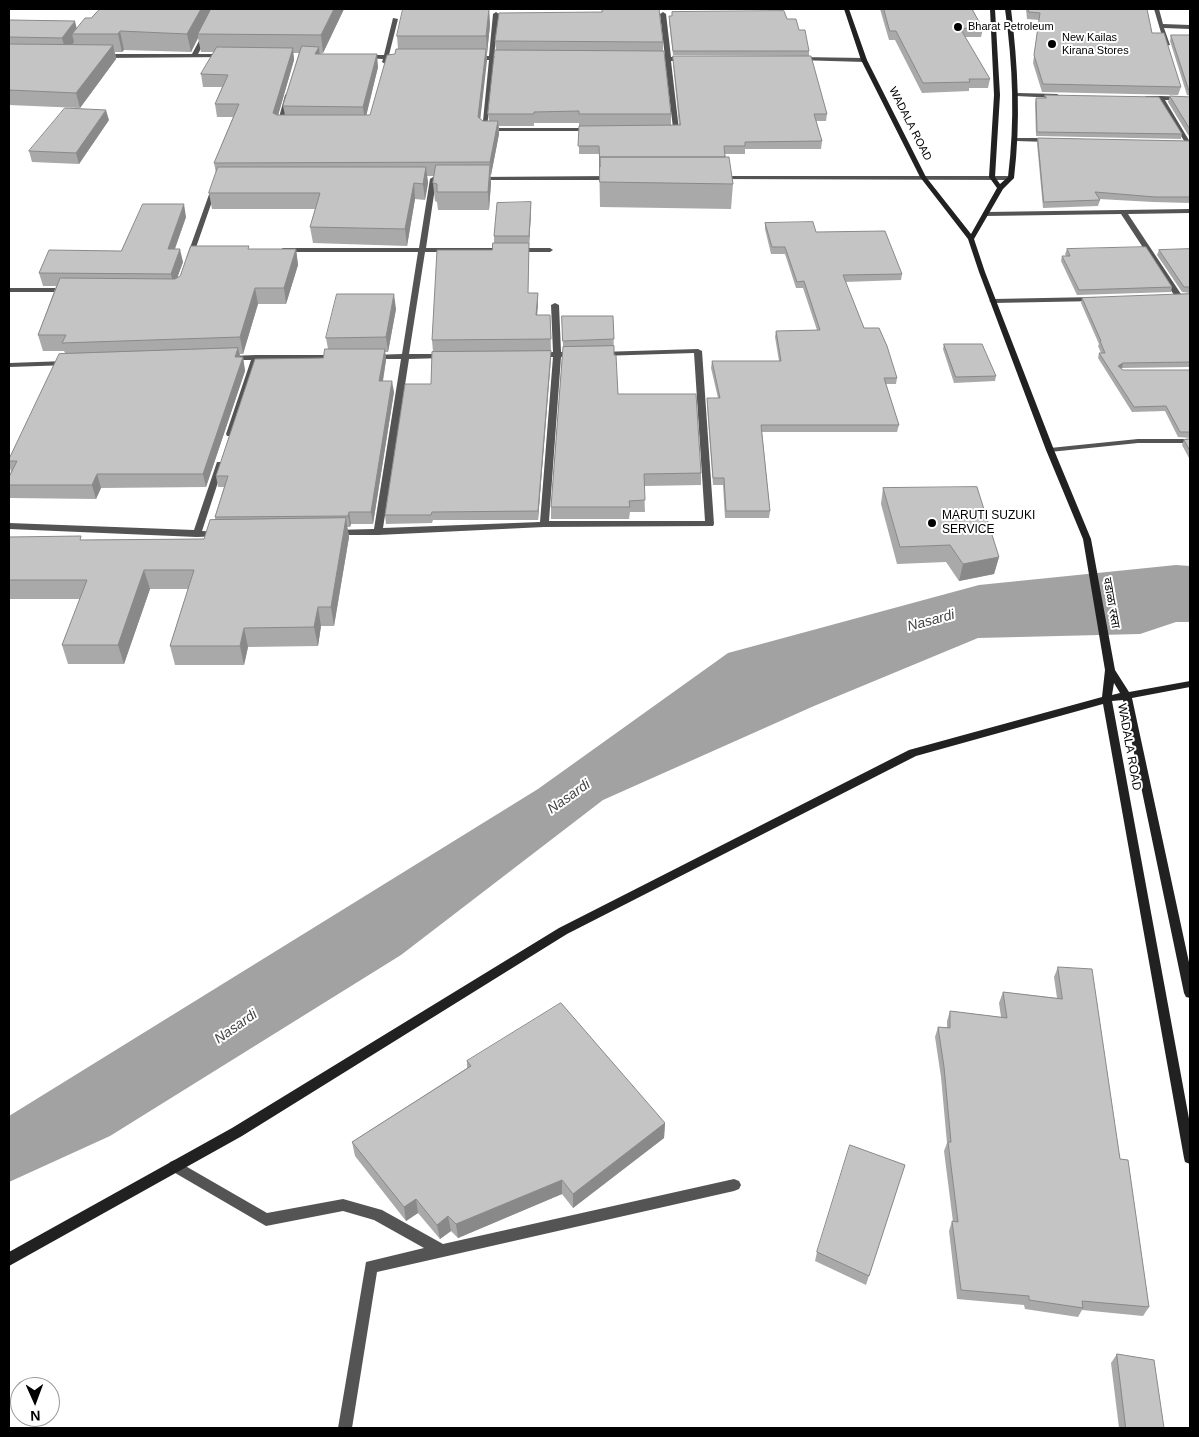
<!DOCTYPE html>
<meta charset="utf-8">
<style>
body{margin:0}
#map{position:relative;width:1199px;height:1437px;overflow:hidden;background:#fff;font-family:Arial,sans-serif}
canvas{display:block}
.frame{position:absolute;inset:0;border:10px solid #000;pointer-events:none}
.north{position:absolute;left:10px;top:1377px;width:50px;height:50px;box-sizing:border-box;background:#fff;border:1px solid #999;border-radius:50%;rotate:178deg;font-size:14px;font-weight:700;line-height:20px;text-align:center;color:#000}
.north::after{content:'';display:block;margin:auto;width:18px;height:22px;background:#000;clip-path:polygon(50% 0,100% 100%,50% 72%,0 100%)}
</style>
<div id="map">
<canvas width="1199" height="1437"></canvas>
<div class="frame"></div>
<div class="north">N</div>
</div>
<script>
const ctx = document.querySelector('canvas').getContext('2d');
ctx.lineJoin = 'round';
function fillPath(path, color) {
  ctx.fillStyle = color;
  ctx.fill(path, 'evenodd');
}
function strokePath(path, color, width, dash) {
  ctx.strokeStyle = color;
  ctx.lineWidth = width;
  ctx.lineCap = dash ? 'butt' : 'round';
  ctx.setLineDash(dash || []);
  ctx.stroke(path);
}
function label(font, color, halo, rows, align = 'center') {
  ctx.font = font + ' Arial,"Noto Sans Devanagari",sans-serif';
  ctx.lineWidth = 4;
  ctx.setLineDash([]);
  ctx.textBaseline = 'middle';
  ctx.strokeStyle = halo;
  ctx.fillStyle = color;
  for (const [text, x, y, turn = 0] of rows) {
    ctx.save();
    ctx.translate(x, y);
    ctx.rotate((+turn || 0) * Math.PI / 180);
    ctx.textAlign = isNaN(turn) ? turn : align;
    if (halo) ctx.strokeText(text, 0, 0);
    ctx.fillText(text, 0, 0);
    ctx.restore();
  }
}
const water = new Path2D(`
 M1176,565L1190,566V622H1176L1140,634L978,638L814,706L603,800L401,955L110,1136L9,1182V1116L538,789L728,653L979,585Z`);
const street = new Path2D(`
 M216,9H222L198,54H225L228,56L227,57L102,58L99,56L102,54H192Z
 M1154,9H1159L1163,24L1190,25V29L1164,28L1170,45L1165,46Z
 M496,12L499,14L494,56H508L511,58L508,60H494L487,128H593L595,129V131H482L489,60H475L472,58L475,56H489L493,14Z
 M663,12L666,14L671,57H685L688,59L685,61H671L679,130L676,132L667,130L673,128L665,61H652L649,59L652,57H665L660,14Z
 M393,18L398,19L389,55L400,56V58L389,59L387,63L385,64L382,62L383,59L363,58L362,57L365,55H384Z
 M800,57L864,58L867,60L864,62L798,60L797,59Z
 M288,93L291,95L282,123L284,124L277,125L285,95Z
 M1018,93L1057,94L1060,96L1057,98L1016,96V94Z
 M1161,96L1190,97V101L1165,100L1190,142V144H1186L1159,100H1146L1143,98L1146,96Z
 M1017,138H1049L1052,140L1049,142L1015,141L1014,140Z
 M719,176H1011L1014,178L1011,180L717,179V177Z
 M433,177H447L450,179L447,181H436L426,248H550L553,250L550,252H425L409,354H443L447,356L443,358L409,359L383,528L540,522L553,357H538L534,355L538,353L553,352L551,305L555,303L559,305L561,352H576L580,354L576,356L561,357L549,521H705L694,353L600,356L596,354L600,352L698,349L702,351L714,524L713,526L544,527L378,535H332L331,533L332,531L335,530L374,529L401,359H373L369,357L373,355L402,354L418,252H283L280,250L283,248H419L430,179Z
 M477,177L612,176L615,178L612,180H475V178Z
 M212,186L217,187L192,259L187,260L186,259Z
 M1190,209V213L1128,214L1181,294H1190V298H1176L1121,214L986,216L983,214L986,212Z
 M9,288H68L72,290L68,292H9Z
 M1095,297L1099,299L1098,301L993,303L989,301L993,299Z
 M256,355H336L340,357L336,359L259,360L234,434L230,436H227L226,434L251,360H230L226,358L230,356Z
 M66,361H69V365L9,367V363Z
 M1138,439H1190V443H1138L1050,452L1046,450L1050,448Z
 M217,462H220L224,464L202,531L221,532L222,534L221,536L197,537L9,529V523L194,530Z
 M175,1160L267,1213L343,1199L382,1210L443,1244L734,1179L739,1181L741,1185L739,1189L734,1191L377,1272L352,1428H338L366,1262L424,1248L374,1220L343,1211L266,1226L170,1170L168,1166L170,1162Z`);
const secondary = new Path2D(`
 M844,9H849L867,60L926,177L971,234L997,188L989,177L994,95L990,9H995L1000,95L995,177L1000,184L1008,177C1015,121 1013,66 1005,9H1011C1018,66 1021,121 1014,178L1003,189L974,239L985,272L1054,450L1091,539L1115,670L1129,692L1190,681V687L1132,698L1190,967V998L1186,997L1184,993L1123,700L1112,701L1190,1124V1164L1185,1162L1184,1158L1103,704L916,756L567,934L242,1136L9,1266V1252L232,1128L559,928L909,750L1102,697L1105,670L1083,539L1046,450L979,272L968,239L920,177L861,60ZM1114,683L1120,693L1112,695Z`);
const wall = new Path2D(`
 M100,9H344L323,53L320,54L378,67L366,115H370L395,54L398,49L397,36L489,9L490,25L480,119L483,121H489L488,114L496,50L495,41L663,42V51L671,114V125H679L673,63V56L827,114L826,121H816L822,141L821,149H745V154H725L733,184L731,209L600,207L599,154H579V123H534V126H499V134L491,175H490L491,183L489,210H438L437,202L435,201L433,183L434,176H427L428,183L425,200L415,199L407,246L313,243L310,227L315,209H212L209,193L216,173L214,163L233,117H217L215,104L222,87H203L201,74L214,52H201L198,38L191,52L124,50L122,52H115L116,59L80,108L9,105V20L77,28L91,18ZM293,53H299L283,106L285,115H278L294,60Z
 M880,9H972L983,29L981,37H965L990,79L988,88H969V91L922,93L895,40H889Z
 M1026,9H1147L1152,33L1181,87L1178,95L1042,92L1033,63L1039,20L1027,19Z
 M672,12L787,19L799,30L809,51V56L673,55L669,21V16H672Z
 M1171,35H1190V96L1187,95L1170,41Z
 M1045,95L1182,134L1181,139L1036,136L1035,103L1036,98H1044Z
 M1170,96L1190,97V138L1168,102Z
 M109,120L79,164L32,162L29,151Z
 M1038,138L1190,141V203L1153,202L1099,199L1100,200L1098,206L1043,208L1037,143Z
 M531,202V212L529,246L528,293H538L537,315H550L551,351L538,520H433L432,523L386,524L385,515L431,384L433,352L432,340L492,250L494,243V236Z
 M186,217L175,249L183,262L177,278L250,249H296L298,265L286,304H258L243,354H240V357H243L245,371L206,487L101,488L96,499L10,498L9,496V477L11,472L9,464V459L65,353L64,351H43L38,335L56,286H43L39,273L121,251Z
 M765,223L816,232L902,274L901,280L845,282L864,328L897,378L896,384H886L899,425L897,432H762L770,511L769,518H725L723,485H713L707,405V398H718L711,368L712,361H779L775,337L776,331L817,330L803,288H796L785,254H771L765,229Z
 M1067,249L1172,287L1171,292L1077,295L1061,261L1062,256H1066L1065,254Z
 M1190,249V293L1182,292L1157,255L1159,250Z
 M1190,294V367L1122,368L1121,369L1123,370H1190V438L1178,437L1165,411L1132,412L1098,358L1099,353H1101L1098,346L1099,344L1081,303L1082,298Z
 M396,309L388,352H385L386,360L383,381L394,392L373,524H351L350,527H347L349,537L334,626H321L318,646L248,647L244,665H175L170,646L188,589H150L124,664H68L62,645L80,599H9V537L82,540L204,539L215,520V517L224,487H218L216,476L323,358L328,349L326,338Z
 M562,316H613L614,355L618,394L701,473V485L644,486L645,512H630L629,519H551V507L563,347Z
 M944,344L996,376L995,381L954,383L943,349Z
 M1190,439V460L1182,445L1184,440Z
 M883,488L999,557L994,574L959,581L946,562L897,564L881,504Z
 M1058,967L1120,1159L1149,1307L1143,1316L1082,1310L1078,1317L1025,1309L1024,1305L957,1299L949,1231L952,1221L953,1222L944,1151L947,1143L941,1077L935,1037L938,1027L947,1028V1021L950,1011L1001,1017L999,1003L1003,992L1057,998L1054,977Z
 M467,1061L665,1123L664,1138L573,1208L562,1194L458,1238L451,1231L440,1239L418,1213L406,1221L355,1156L352,1142L467,1068Z
 M905,1165L866,1285L815,1261L817,1252Z
 M1117,1354L1164,1428H1119L1111,1363Z`);
const shadedWall = new Path2D(`
 M201,9H214L198,34V38L191,52L187,34Z
 M334,9H344L323,53L321,35Z
 M489,9L490,25L487,54L486,36Z
 M75,21L78,34H72L74,42L66,52L62,38Z
 M120,31L124,50L122,52L118,34Z
 M113,45L116,59L80,108L76,93Z
 M319,47L320,60L315,54Z
 M293,48L294,60L275,126L273,113Z
 M486,49L487,61L479,130L478,117Z
 M377,54L378,67L365,121L363,107Z
 M106,110L109,120L79,164L76,153Z
 M498,121L499,134L491,175L490,162Z
 M490,165L491,183L489,210L488,192Z
 M426,167L428,183L425,200L423,184Z
 M414,183L415,199L407,246L405,229Z
 M531,202V212L529,246V236Z
 M184,204L186,217L170,262L168,249Z
 M180,249L183,262L174,287L171,274Z
 M296,249L298,265L286,304L284,288Z
 M255,288L258,304L243,354L240,337Z
 M538,293V305L536,327V315Z
 M394,294L396,309L388,352L386,337Z
 M238,348L241,361L243,357L245,371L206,487L203,474Z
 M385,349L386,360L381,392L379,381Z
 M551,351V359L538,520V511Z
 M1123,363L1122,368L1116,371L1118,366Z
 M392,381L394,392L373,524L371,512Z
 M97,474L101,488L96,499L92,485Z
 M349,512L351,524L350,527L348,516Z
 M346,518L349,537L334,626L331,607Z
 M999,557L994,574L959,581L963,564Z
 M144,570L150,589L124,664L118,645Z
 M318,607L321,626L318,646L314,627Z
 M244,628L248,647L244,665L240,646Z
 M665,1123L664,1138L573,1208V1194Z
 M562,1180V1194L458,1238L456,1224Z
 M416,1199L418,1213L406,1221L404,1207Z
 M448,1216L451,1231L440,1239L437,1225Z`);
const building = new Path2D(`
 M100,9H201L187,34L120,31L118,34H72L85,18H91Z
 M211,9H334L321,35L198,34Z
 M403,9H489L486,36H397Z
 M602,9H659L663,42L495,41L499,13L602,12Z
 M884,9H972L983,29L960,28L990,79H969L970,82L923,83L896,31H890Z
 M1028,9H1147L1152,33H1164L1181,87L1043,84L1034,55L1040,13L1029,12Z
 M784,11L787,19H796L799,30H805L809,51H673L669,16H672V12Z
 M9,20L75,21L62,38L9,37Z
 M1171,35H1190V90H1189Z
 M9,44L113,45L76,93L9,90Z
 M302,46L319,47L315,54H377L363,107L283,106Z
 M217,47L293,48L273,113L277,115H370L387,55L395,54L396,49H486L478,117L483,121H498L490,162L214,163L239,104H215L228,75L201,74Z
 M495,50L664,51L671,114H579V111L534,112V114H488Z
 M673,56H811L827,114H814L822,141L745,142V146H724L725,157H600V167L599,146H578L579,126L680,125Z
 M1045,95L1159,97L1182,134L1037,132L1036,98H1046Z
 M1170,96L1190,97V129Z
 M65,108L106,110L76,153L29,151Z
 M1038,138L1190,141V197H1155L1095,192L1100,200L1044,202Z
 M600,157H729L733,184L600,182Z
 M436,165H490L488,192H437V184L433,183Z
 M218,167H426L423,184L414,183L405,229L310,227L320,193H209Z
 M531,202L529,236H494L497,203Z
 M143,204H184L168,249H180L171,274L39,273L49,250L121,251Z
 M813,222L816,232L885,231L902,274L843,275L864,328H879L887,346L897,378H884L899,425H761L770,511H726L724,478H713L707,398H720L712,361H781L776,331L820,330L804,281L797,282L785,247H772L765,223Z
 M493,243H529L528,293H538L536,315H550L551,339L432,340L437,250H492Z
 M191,246H249L248,249H296L284,288H255L240,337L62,343L66,335H38L60,278L175,279L180,276Z
 M1146,247L1172,287L1079,290L1062,256H1070L1067,249Z
 M1190,249V287H1184L1159,250Z
 M337,294H394L386,337L326,338Z
 M1190,294V362L1123,363L1118,366L1123,370H1190V432H1180L1166,406L1134,407L1099,353H1105L1100,341H1101L1082,298Z
 M562,316H613L614,339L563,341Z
 M944,344H982L996,376L956,377Z
 M614,346V355H616L618,394H696L701,473L644,474L645,500L629,501L630,507H551L563,347Z
 M238,348L235,357H243L203,474H97L92,485H9V477L17,461H9V459L59,354Z
 M325,349H385L379,381H392L371,512H349L348,516L215,517L228,476H216L255,359L323,358Z
 M551,351L538,511L432,512L431,515H385L405,384H431L432,352Z
 M1190,439V451L1184,440Z
 M977,487L999,557L963,564L950,545L900,547L883,488Z
 M346,518L331,607H318L314,627L244,628L240,646H170L194,570H144L118,645H62L87,580H9V537L81,536L80,540L204,539L210,520Z
 M1058,967L1092,969L1120,1159L1128,1160L1149,1307L1082,1301L1083,1308L1029,1300V1296L961,1290L952,1221L958,1222L948,1142H951L944,1067L938,1027L950,1028V1011L1007,1018L1003,992L1062,999Z
 M561,1003L665,1123L573,1194L562,1180L456,1224L448,1216L437,1225L416,1199L404,1207L352,1142L471,1066L467,1061Z
 M850,1145L905,1165L869,1276L817,1252Z
 M1117,1354L1154,1360L1164,1428H1126Z`);
const markers = [
 [958,27,5,"#000"],
 [1052,44,5,"#000"],
 [932,523,5,"#000"]
];
const farPoinames = [
 ["Bharat Petroleum",968,27],
 ["New Kailas",1062,38],
 ["Kirana Stores",1062,51]
];
const farStreetnames = [
 ["WADALA ROAD",910,124,63]
];
const poiNames = [
 ["MARUTI SUZUKI",942,516],
 ["SERVICE",942,530]
];
const streetNames = [
 ["वडाळा रस्ता",1111,603,80],
 ["WADALA ROAD",1129,747,80]
];
const waterNames = [
 ["Nasardi",931,621,-15],
 ["Nasardi",569,797,-35],
 ["Nasardi",236,1027,-35]
];
fillPath(water, '#a2a2a2');
fillPath(street, '#545454');
fillPath(secondary, '#212121');
fillPath(wall, '#a9a9a9');
fillPath(shadedWall, '#898989');
fillPath(building, '#c4c4c4');
strokePath(building, '#898989', 1);
for (const [x, y, r, color] of markers) {
  const dot = new Path2D();
  dot.arc(x, y, r, 0, 2 * Math.PI);
  ctx.fillStyle = color;
  ctx.fill(dot);
  strokePath(dot, '#fff', 2);
}
label('11px', '#000', '#fff', farPoinames, 'left');
label('11px', '#000', '#fff', farStreetnames);
label('12px', '#000', '#fff', poiNames, 'left');
label('12px', '#000', '#fff', streetNames);
label('italic 14px', '#434343', '#fff', waterNames);
</script>
